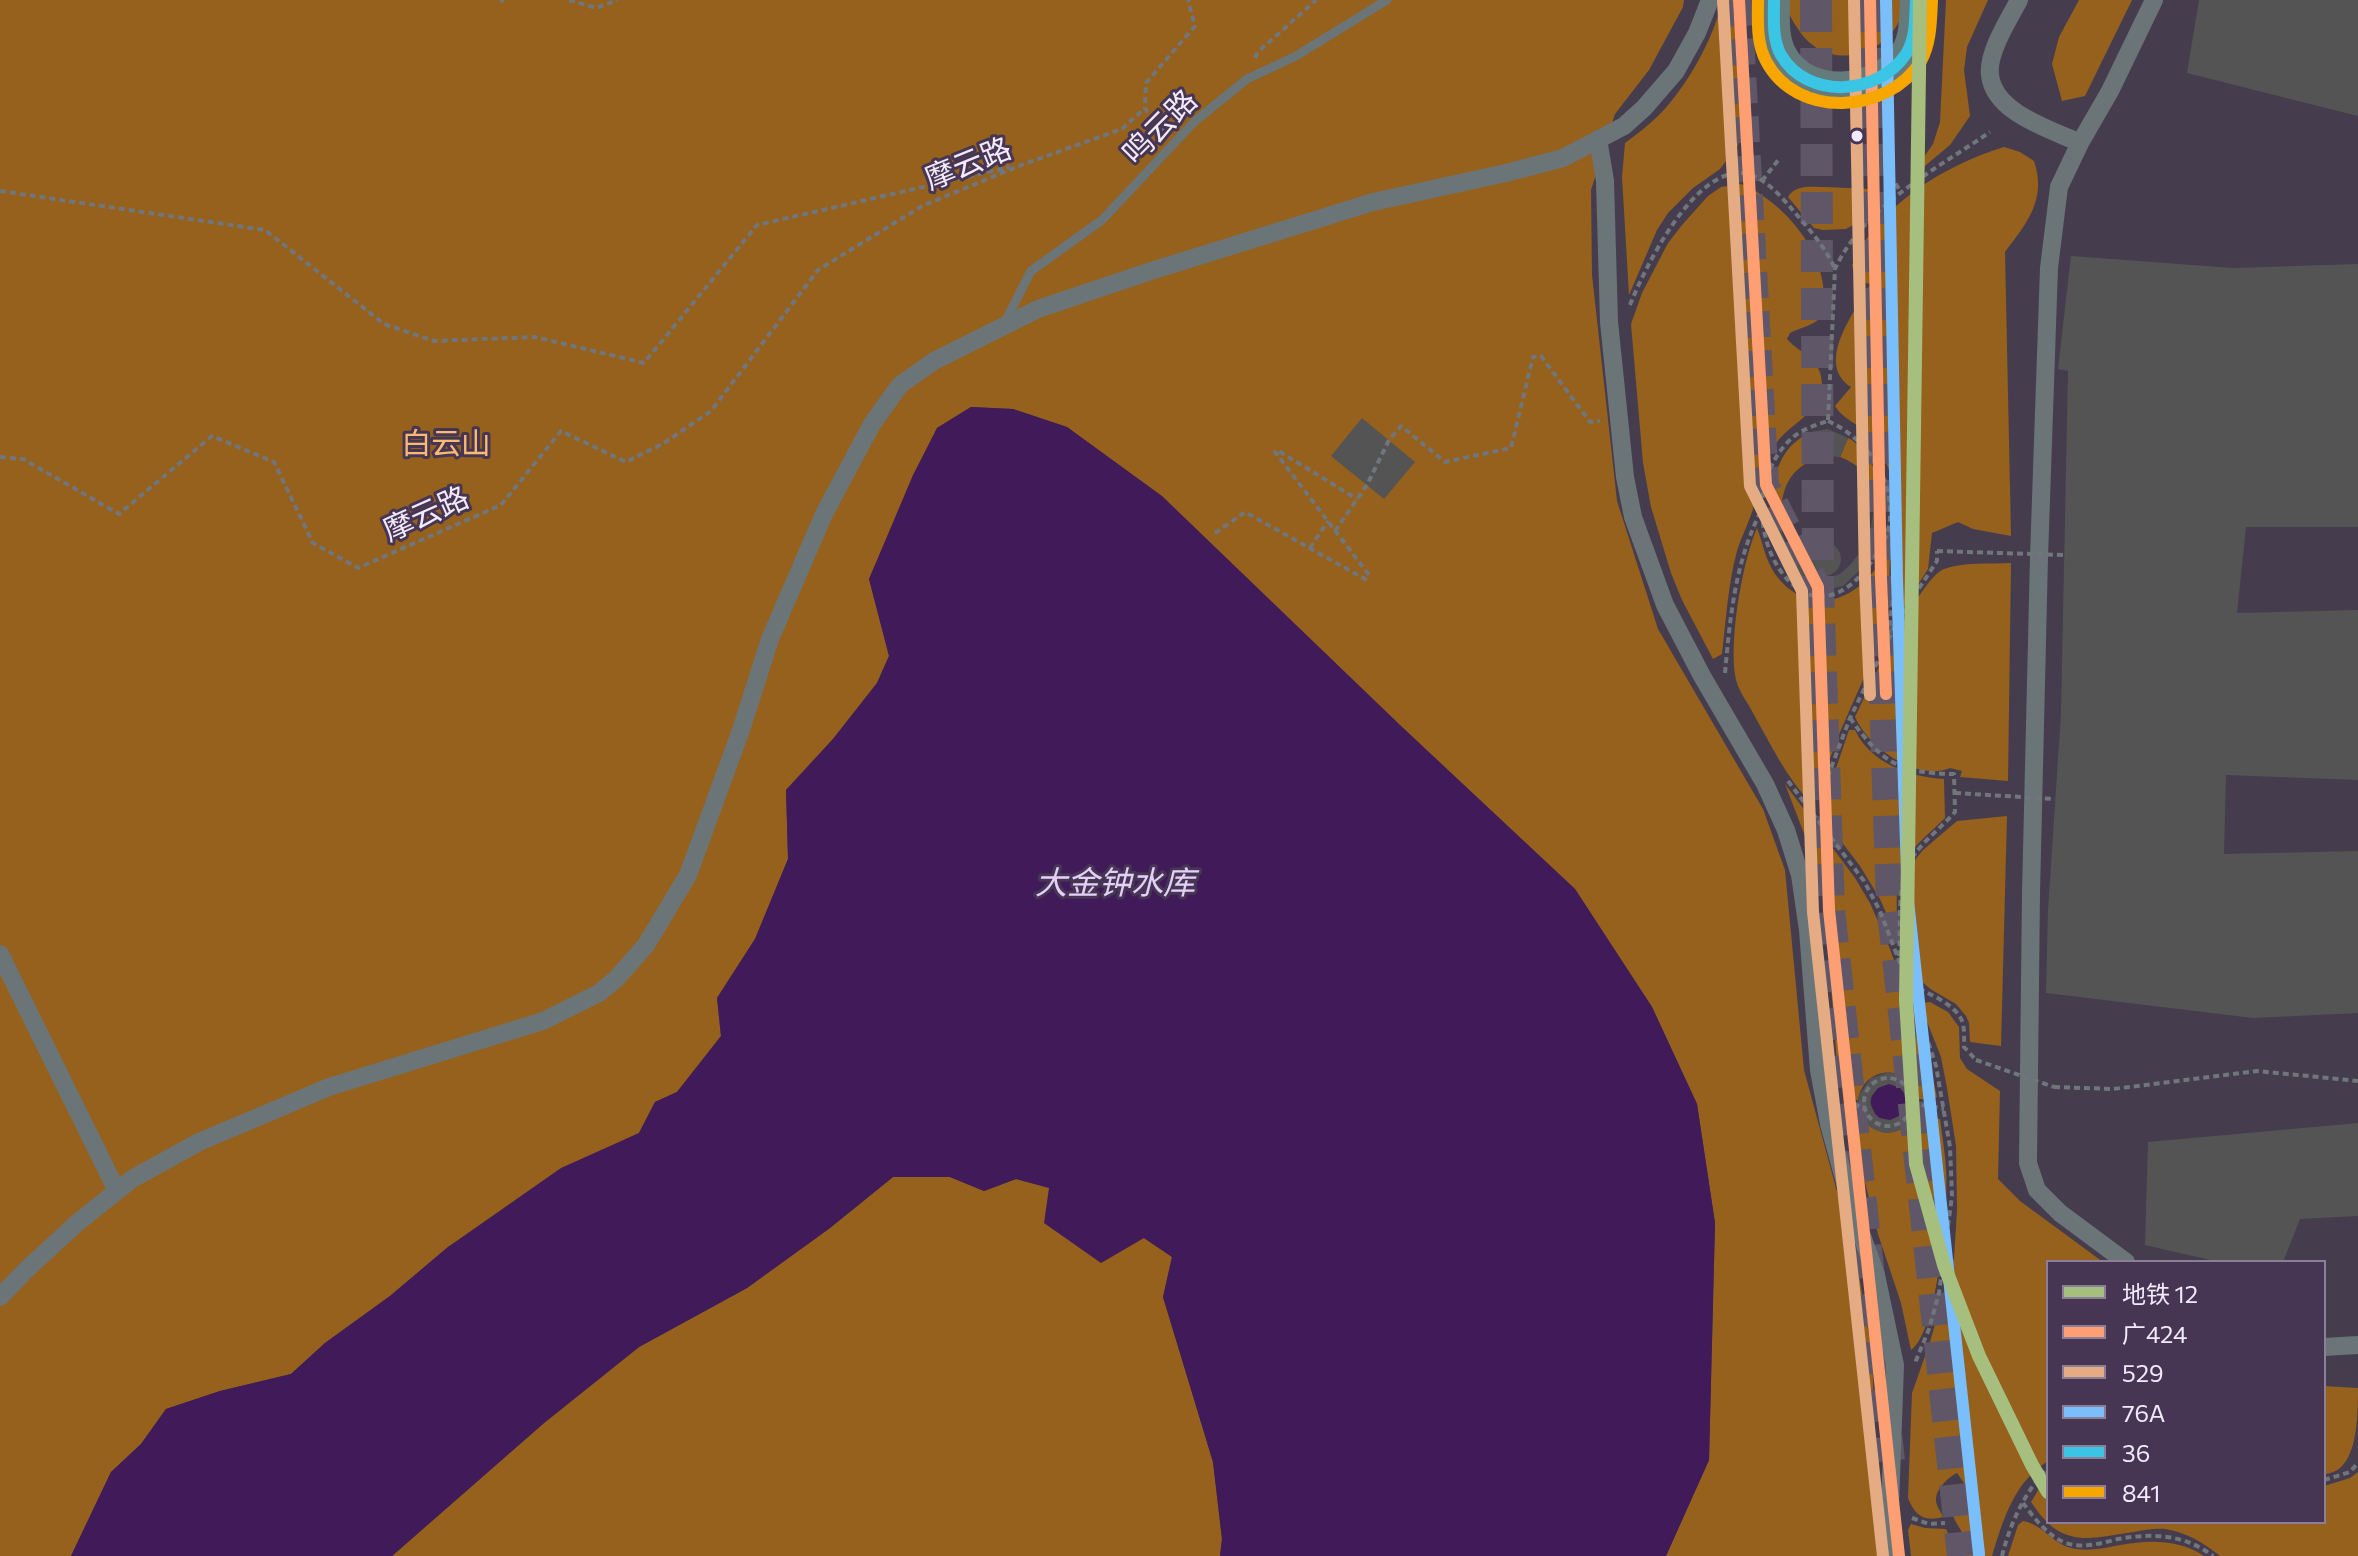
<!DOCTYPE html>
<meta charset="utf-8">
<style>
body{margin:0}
#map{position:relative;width:2358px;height:1556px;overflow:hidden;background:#453d4d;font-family:Commissioner,"Noto Sans SC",sans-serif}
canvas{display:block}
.legend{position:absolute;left:2046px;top:1260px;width:280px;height:264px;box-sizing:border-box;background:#463654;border:2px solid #8b7e97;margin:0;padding:10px 14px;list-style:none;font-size:24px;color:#f2e9fb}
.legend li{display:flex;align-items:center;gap:16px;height:40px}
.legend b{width:40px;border:2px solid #8b7e97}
</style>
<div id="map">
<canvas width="2358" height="1556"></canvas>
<ul class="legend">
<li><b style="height:10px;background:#a6bf7e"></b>地铁 12</li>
<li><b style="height:10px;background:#fd9f72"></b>广424</li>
<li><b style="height:10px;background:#e5ac83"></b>529</li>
<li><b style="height:10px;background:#7abffc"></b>76A</li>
<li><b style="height:10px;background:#3ac5e4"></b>36</li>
<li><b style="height:10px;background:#f7a600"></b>841</li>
</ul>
</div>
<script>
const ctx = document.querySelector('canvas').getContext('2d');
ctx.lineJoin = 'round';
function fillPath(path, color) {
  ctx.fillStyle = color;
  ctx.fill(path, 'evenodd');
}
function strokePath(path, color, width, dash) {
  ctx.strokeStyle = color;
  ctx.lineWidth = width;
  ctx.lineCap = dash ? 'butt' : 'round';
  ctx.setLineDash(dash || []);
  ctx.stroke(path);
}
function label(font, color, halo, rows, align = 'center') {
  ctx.font = font + ' Commissioner,"Noto Sans SC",sans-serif';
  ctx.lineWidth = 6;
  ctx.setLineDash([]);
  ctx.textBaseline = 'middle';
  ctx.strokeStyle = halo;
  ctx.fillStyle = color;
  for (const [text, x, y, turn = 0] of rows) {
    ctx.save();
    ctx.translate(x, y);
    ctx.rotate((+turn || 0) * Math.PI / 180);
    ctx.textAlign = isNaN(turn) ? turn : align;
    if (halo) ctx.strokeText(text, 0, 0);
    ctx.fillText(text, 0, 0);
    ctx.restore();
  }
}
const forest = new Path2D(`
 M0,0H1684L1683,7L1649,70L1615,114L1591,190L1592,275L1617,501L1658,629L1763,809L1785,870L1804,1070L1858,1269L1872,1354L1878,1511L1883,1556H1666L1709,1460L1715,1223L1697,1104L1652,1007L1575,889L1402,727L1161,496L1067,427L1013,409L971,407L937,428L869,579L889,656L877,683L833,739L786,790L788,859L755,939L717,998L721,1036L677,1092L655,1102L639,1133L602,1151L448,1247L390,1296L325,1343L291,1374L220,1391L166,1409L141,1444L111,1472L71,1556H0Z
 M1722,0H1746L1743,124L1738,145L1720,169L1693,188L1668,213L1657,230L1629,295L1622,177L1625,143C1637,134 1649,125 1659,115C1686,88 1715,37 1722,0Z
 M1787,0H1906C1899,54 1829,78 1798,29C1792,20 1786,11 1787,0Z
 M1946,0H1988L1967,47L1964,70L1970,116L1950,145L1920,170L1917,167L1933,144L1940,122Z
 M2079,0H2132L2085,96L2062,101L2052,64L2059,37Z
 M2004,147L2020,152L2034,161C2047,199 2027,223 2005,252L2011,536L1973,529L1958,522L1932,533L1928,569L1898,616H1895C1903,564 1906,482 1873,439C1863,425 1844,421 1835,406L1851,387C1814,363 1855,311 1871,284L1856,281L1852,265C1879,205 1943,166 2004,147Z
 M1741,184C1783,201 1824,250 1824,296C1824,301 1825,310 1822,315C1817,325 1799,328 1790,333L1787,339C1801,355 1822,357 1822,386C1821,412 1790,424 1777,442C1764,462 1760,483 1754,505C1750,521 1742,535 1737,551C1728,584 1726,620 1722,654L1713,659L1682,600L1671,573L1651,507L1643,463L1631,324L1642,293L1668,243L1682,225L1708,196L1721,187Z
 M1826,187L1870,189L1877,193L1879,199L1853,225L1846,229L1823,230L1814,228L1788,197C1795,184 1813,187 1826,187Z
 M1802,437L1814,459C1791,470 1784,484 1781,508H1771C1773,480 1777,453 1802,437Z
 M1848,438C1870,449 1883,485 1881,508H1874C1875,483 1864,466 1840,457Z
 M1757,528C1763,543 1765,559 1775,574C1800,609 1839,608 1867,579C1872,573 1879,566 1883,559C1884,555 1885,551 1887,548L1890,549L1889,595L1881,639L1840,732L1817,793L1810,802C1786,777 1770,743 1753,713C1748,703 1739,692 1736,680C1728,643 1742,563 1757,528Z
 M2011,563L2008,781L1960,777L1962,771L1950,768C1916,782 1868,747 1855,717C1869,689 1919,579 1944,569C1963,562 1990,564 2011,563Z
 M1849,730H1855C1870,763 1910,777 1944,779L1945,818C1932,831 1916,843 1906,859C1892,881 1898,916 1898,940L1880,899L1860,866L1834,832L1828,809L1827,799L1829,789Z
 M1785,784L1855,878L1870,903L1890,949L1929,1060L1937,1097L1929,1100L1919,1099C1911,1063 1863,1064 1858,1101L1844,1090L1838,1077L1825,907L1818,870Z
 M2007,816L2001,1046L1970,1042L1969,1023L1966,1016L1956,1004L1932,990L1918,979L1903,954L1906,891L1914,861L1923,850L1957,821Z
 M1930,1002L1948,1012L1959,1027L1960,1058L1967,1069L2000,1091L1998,1179L2020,1201L2103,1262H2048V1461C2014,1482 2003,1520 1992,1556H1911L1908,1530L1911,1524L1925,1528L1946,1529L1955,1548L1966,1546C1966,1529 1946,1518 1953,1501C1955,1495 1961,1489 1964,1483L1957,1473C1947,1478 1932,1492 1937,1505C1938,1509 1942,1513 1943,1517C1924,1522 1915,1516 1908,1498L1912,1393L1930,1342L1954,1258L1957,1210L1956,1146L1947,1088L1941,1057L1922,1009V1003Z
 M1845,1103L1854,1110L1859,1111C1870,1138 1902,1140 1917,1114L1940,1119C1942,1135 1945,1152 1946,1169C1949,1202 1938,1332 1911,1350L1901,1303L1878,1234Z
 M893,1177H950L984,1191L1016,1179L1050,1188L1045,1223L1144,1238L1172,1257L1163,1297L1213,1462L1222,1539L1220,1556H392L544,1423L639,1347L747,1288L830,1228Z
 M2324,1386L2358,1388C2358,1418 2358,1473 2324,1474Z
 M2358,1472V1556H2220C2204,1543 2186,1532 2165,1529C2155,1528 2144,1530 2134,1532C2086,1539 2062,1549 2031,1502L2048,1474V1522H2324V1486L2350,1478Z
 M2023,1521C2042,1524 2052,1543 2071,1548C2086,1552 2105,1548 2120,1545C2148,1540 2179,1539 2204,1556H2008L2018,1525Z`);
const water = new Path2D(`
 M971,407L1013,409L1067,427L1162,496L1402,727L1575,889L1652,1007L1697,1104L1715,1223L1709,1460L1666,1556H1220L1222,1539L1213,1462L1163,1297L1172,1257L1144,1238L1101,1263L1044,1223L1049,1188L1016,1179L984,1191L950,1177H893L830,1228L747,1288L639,1347L544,1423L392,1556H71L111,1472L141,1444L166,1409L220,1391L291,1374L325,1343L390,1296L448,1247L561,1168L639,1133L655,1102L677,1092L721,1036L717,998L755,939L788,859L786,790L833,739L877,683L889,656L869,579L913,475L937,428Z
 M1871 1102a18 18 0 1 1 36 0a18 18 0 1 1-36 0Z`);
const building = new Path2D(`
 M2199,0H2358V116L2187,73Z
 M2071,256L2233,268L2358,264V527H2246L2237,613L2358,610V780L2226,775L2224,854L2358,851V1013L2253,1018L2046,993L2048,910L2061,714L2068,371L2058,369Z
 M1362,418L1415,462L1384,499L1331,456Z
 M1828,429L1848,438L1840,457L1826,456L1814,459L1802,437L1810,432Z
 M1771,508H1781L1782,534L1795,560L1816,577L1825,579L1840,574L1851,564L1860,552L1870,533L1874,508H1881V522L1876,543L1860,570L1843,586L1823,591L1800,583L1786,571L1771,538Z
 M1807 559a17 17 0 1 1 34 0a17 17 0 1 1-34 0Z
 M1890,1072L1908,1079L1914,1086L1919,1105L1912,1123L1895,1132L1885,1133L1875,1130L1866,1124L1860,1115L1858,1105L1859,1095L1871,1078ZM1889,1084L1900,1088L1904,1093L1907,1105L1901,1115L1890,1120L1879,1118L1875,1114L1870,1103L1871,1097L1878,1088Z
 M2358,1123V1216L2300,1219L2283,1262H2219L2145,1245L2148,1142Z`);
const secondaryTunnel = new Path2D(`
 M1739,0L1766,485L1818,587`);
const trunkTunnel = new Path2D(`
 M1816,0L1818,587L1829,910L1889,1461
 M1870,0L1881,579L1892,902L1963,1556`);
const path = new Path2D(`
 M569,0L596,8L618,0
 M500,1L504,0
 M1255,58L1258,52L1316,0
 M1168,129H1157L1145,108L1146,83L1195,26L1188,0
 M1886,166L1901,193
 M1762,181L1779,159
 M0,191L265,230L384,324L434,341L535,337L644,363L757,225L1010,167
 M1630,305C1645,267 1693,170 1742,173C1762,175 1779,194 1791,208C1807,227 1825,246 1835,269
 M1828,420L1835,269C1864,206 1935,170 1990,132
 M1828,421C1865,438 1892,474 1890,517C1890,536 1876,557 1864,571C1855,583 1840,595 1824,596C1809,598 1797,589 1787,579C1755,543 1753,480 1786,444C1797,431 1812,426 1828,421Z
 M0,457L23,459L119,514L212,436L274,462L313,543L358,568L501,505L561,431L626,462L664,443L711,411L818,270L922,206L1024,164L1122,129L1145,108
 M1335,531L1367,485L1389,440L1401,426L1445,462L1511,448L1533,357L1541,356L1590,422L1600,421
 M1215,533L1245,512L1365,579L1369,575L1275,452L1277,450L1357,499
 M1310,548L1328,521
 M1888,636L1895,585L1891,526
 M1725,673C1730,618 1735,562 1761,511
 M1850,718C1882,763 1899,773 1954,774L1955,812C1942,827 1923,841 1912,858C1896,882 1901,929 1899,958
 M1788,781L1864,881L1880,911L1916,1005L1936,1066L1950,1147L1952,1196L1939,1293L1929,1329L1915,1363
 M1823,826V789L1850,718L1898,620L1937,561V551
 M1910,984C1926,993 1955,1003 1962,1021C1965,1029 1964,1038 1964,1047L1976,1060
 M1864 1102a24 24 0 1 1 48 0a24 24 0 1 1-48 0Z
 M2054,1087L2113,1089L2257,1071L2358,1081
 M1845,1099L1864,1109
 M1912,1103L1944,1109
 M2324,1480L2350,1472L2358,1463
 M2023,1503C2034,1518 2050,1539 2069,1544C2086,1548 2102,1543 2118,1539C2153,1533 2184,1534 2213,1556
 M1912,1518L1929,1524L1945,1523
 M2002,1556C2010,1524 2025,1491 2048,1468`);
const service = new Path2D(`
 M1005,322L1031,271L1102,220L1194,122L1247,79L1296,56L1387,0`);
const minor = new Path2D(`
 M2019,0C2009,19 1987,53 1990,75C1994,113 2050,129 2080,143
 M1598,139L1605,181L1609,322L1625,477L1633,517L1665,605L1702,676L1765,784L1786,830L1800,875L1808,930L1819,1070L1829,1124L1852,1208L1876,1275L1895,1365L1890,1505L1895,1556
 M0,954L117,1191
 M2126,1262L2060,1213L2037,1190L2028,1163L2031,893L2039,557L2049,268L2059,187L2080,143L2110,91L2154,0
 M0,1297L25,1271L77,1223L132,1179L199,1142L329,1087L543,1021L599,993L617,978L646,945L688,875L741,730L770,639L824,514L872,424L900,385L934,361L1038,309L1151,271L1373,202L1506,173L1563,158L1624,126L1644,108L1676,71L1697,33L1710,0
 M2324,1347L2358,1345`);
const trunk = new Path2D(`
 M1774,0C1774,18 1772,38 1781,55C1805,102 1880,95 1906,54C1916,37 1915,19 1916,0`);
const pathBridge = new Path2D(`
 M1937,551L2064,555
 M1955,793L2055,799
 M1976,1060L2054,1087`);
const bus1 = new Path2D(`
 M1739,0L1766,485L1818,587L1829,910L1899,1556
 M1870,0L1881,579L1886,694`);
const bus2 = new Path2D(`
 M1854,0L1865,579L1870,695
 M1723,1L1750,486L1802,591L1813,912L1883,1556`);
const bus3 = new Path2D(`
 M1886,0L1897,579L1908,901L1979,1554`);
const bus4 = new Path2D(`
 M1774,0C1774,18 1772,39 1781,55C1807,100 1878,96 1906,54C1916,39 1915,18 1916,0`);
const bus5 = new Path2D(`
 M1758,0C1758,20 1756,42 1766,61C1796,119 1888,115 1921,61C1931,43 1931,21 1932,1`);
const metro1 = new Path2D(`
 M1920,0L1906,1000L1916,1164L1944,1265L1979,1356L2032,1465L2048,1492`);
const markers = [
 [1857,136,7,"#f2e9fb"]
];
const streetNames = [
 ["鸣云路",1160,127,-45],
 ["摩云路",968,164,-22],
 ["摩云路",426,514,-24]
];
const parkNames = [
 ["白云山",446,444]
];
const waterNames = [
 ["大金钟水库",1115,883]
];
fillPath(forest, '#95611d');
fillPath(water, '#401a59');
fillPath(building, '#545455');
strokePath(secondaryTunnel, '#5f5767', 26, [26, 13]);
strokePath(trunkTunnel, '#5f5767', 32, [32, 16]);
strokePath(path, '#70767b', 4, [6, 4]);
strokePath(service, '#6b7578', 9);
strokePath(minor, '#6b7578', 18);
strokePath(trunk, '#657b7b', 32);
strokePath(pathBridge, '#70767b', 4, [6, 4]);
strokePath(bus1, '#fd9f72', 12);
strokePath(bus2, '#e5ac83', 12);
strokePath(bus3, '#7abffc', 12);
strokePath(bus4, '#3ac5e4', 12);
strokePath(bus5, '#f7a600', 12);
strokePath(metro1, '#a6bf7e', 14);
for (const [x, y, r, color] of markers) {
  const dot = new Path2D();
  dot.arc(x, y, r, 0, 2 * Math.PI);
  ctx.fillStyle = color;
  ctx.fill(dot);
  strokePath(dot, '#463654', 3);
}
label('30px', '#f2e9fb', '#463654', streetNames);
label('30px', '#faba71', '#463654', parkNames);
label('italic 32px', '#e4cff7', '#463654', waterNames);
</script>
